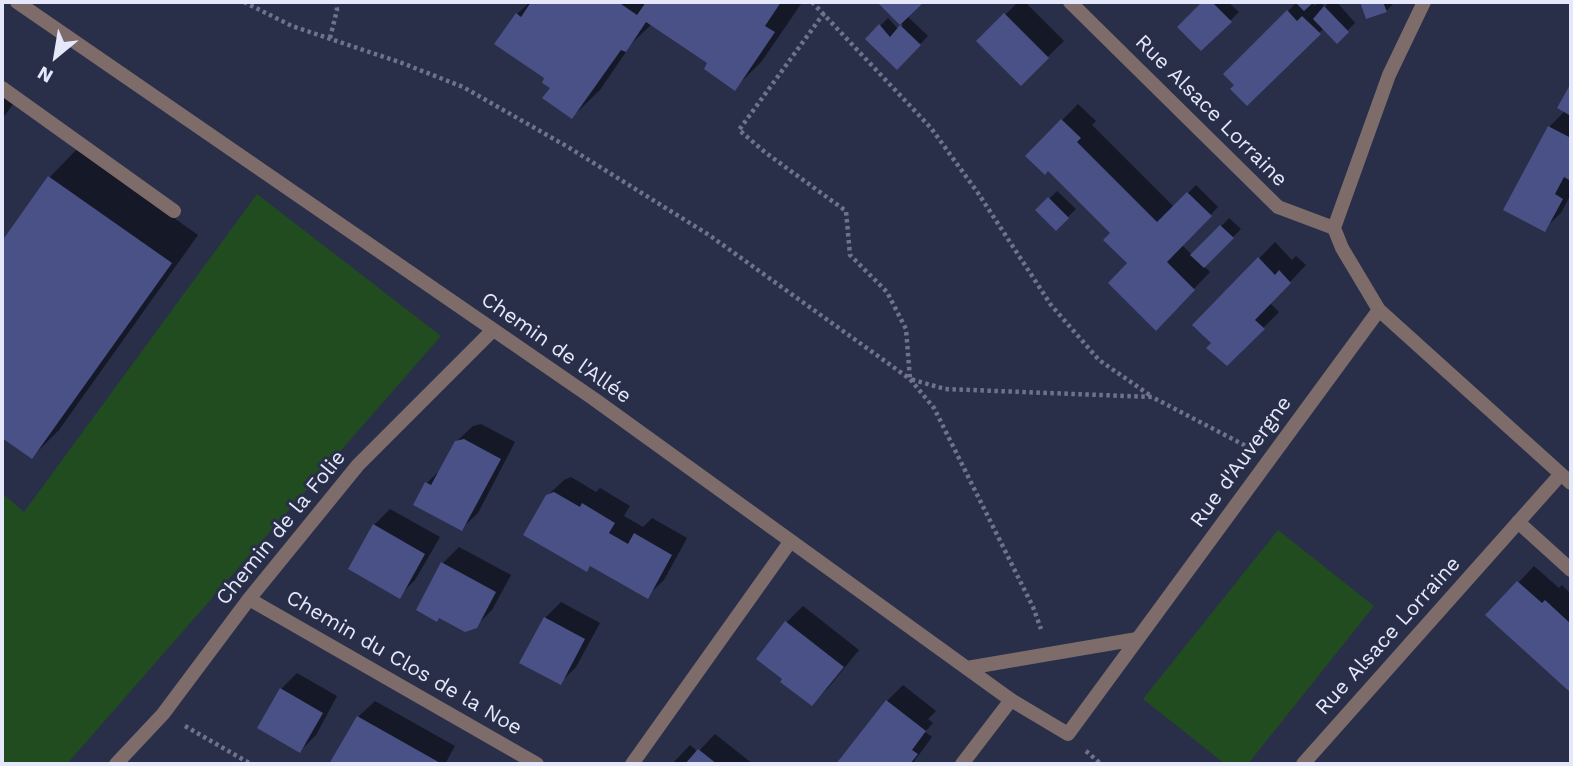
<!DOCTYPE html>
<meta charset="utf-8">
<style>
body{margin:0}
#map{position:relative;width:1573px;height:766px;overflow:hidden;background:#292e49;font-family:"Work Sans",sans-serif}
canvas{display:block}
.frame{position:absolute;inset:0;border:4px solid #e4e8fa;pointer-events:none}
.north{position:absolute;left:21px;top:21px;width:70px;height:70px;-webkit-text-stroke:5px #292e49;paint-order:stroke;rotate:210deg;font-size:19px;font-weight:700;line-height:28px;text-align:center;color:#e4e8fa}
.north::after{content:'';display:block;margin:auto;width:24px;height:32px;background:#e4e8fa;clip-path:polygon(50% 0,100% 100%,50% 72%,0 100%)}
</style>
<div id="map">
<canvas width="1573" height="766"></canvas>
<div class="frame"></div>
<div class="north">N</div>
</div>
<script>
const ctx = document.querySelector('canvas').getContext('2d');
ctx.lineJoin = 'round';
function fillPath(path, color) {
  ctx.fillStyle = color;
  ctx.fill(path, 'evenodd');
}
function strokePath(path, color, width, dash) {
  ctx.strokeStyle = color;
  ctx.lineWidth = width;
  ctx.lineCap = dash ? 'butt' : 'round';
  ctx.setLineDash(dash || []);
  ctx.stroke(path);
}
function label(font, color, halo, rows, align = 'center') {
  ctx.font = font + ' "Work Sans",sans-serif';
  ctx.lineWidth = 6;
  ctx.setLineDash([]);
  ctx.textBaseline = 'middle';
  ctx.strokeStyle = halo;
  ctx.fillStyle = color;
  for (const [text, x, y, turn = 0] of rows) {
    ctx.save();
    ctx.translate(x, y);
    ctx.rotate((+turn || 0) * Math.PI / 180);
    ctx.textAlign = isNaN(turn) ? turn : align;
    if (halo) ctx.strokeText(text, 0, 0);
    ctx.fillText(text, 0, 0);
    ctx.restore();
  }
}
const green = new Path2D(`
 M257,194L441,336L67,764H2V493L24,512Z
 M1278,530L1374,606L1248,764H1225L1143,699Z`);
const shadow = new Path2D(`
 M530,2H798L801,4L762,61L735,88L710,63L652,24L632,43L600,90L572,117L547,78L517,14Z
 M879,2H922L907,16L928,36L897,68L867,39L888,18L899,30L903,25Z
 M1018,2H1025L1064,41L1021,83L979,41Z
 M1204,2H1228L1239,12L1201,49L1179,27Z
 M1297,2H1312L1314,6L1320,2L1325,7L1329,2H1337L1355,23L1337,41L1324,28L1247,103L1236,84L1225,74Z
 M1362,2H1394V3L1386,11L1367,17Z
 M1571,86V194L1561,213L1544,229L1505,209L1549,127L1565,111L1560,108Z
 M2,88L17,99L2,119Z
 M1078,104L1096,121L1092,125L1174,207L1196,185L1218,207L1182,245L1193,256L1229,218L1241,229L1204,266L1210,272L1172,312L1130,262L1113,233L1048,169L1027,156Z
 M77,149L198,235L59,430L32,457L2,436V244L50,177Z
 M1057,191L1076,209L1056,229L1038,210Z
 M1275,242L1292,260L1296,256L1306,265L1270,303L1279,312L1227,364L1214,343L1195,325Z
 M481,424L515,442L478,513L461,529L427,483L443,467L456,442L473,426Z
 M571,477L596,492L600,488L630,506L624,516L643,527L652,518L687,538L664,580L647,596L591,565L587,570L547,496L564,480Z
 M390,509L440,537L415,580L399,596L374,525Z
 M459,547L511,575L492,610L476,626L443,563Z
 M1534,566L1559,588L1562,585L1571,594V690L1488,615Z
 M561,602L600,623L576,667L560,683L545,618Z
 M803,606L859,650L828,688L812,704L784,679L758,658L787,622Z
 M297,673L337,696L316,735L300,751L281,689Z
 M903,685L936,711L928,719L933,723L925,732L932,737L912,764H839L887,701Z
 M375,701L455,746L445,764H331L358,717Z
 M715,734L753,764H672L690,745L698,752Z`);
const building = new Path2D(`
 M531,2H618L637,15L646,2H781L765,26L775,32L735,91L704,69L707,63L646,22L626,52L621,50L572,119L542,98L550,88L542,83L544,78L494,44L516,13L521,17Z
 M877,2H924L900,25L921,45L897,70L865,39L879,24L890,37L900,25Z
 M1202,2H1212L1232,22L1201,51L1177,27Z
 M1295,2H1314L1304,11Z
 M1360,2H1383L1387,12L1366,19Z
 M1324,6L1349,32L1337,44L1313,19Z
 M1287,10L1297,21L1302,16L1321,34L1247,106L1230,89L1234,85L1223,74Z
 M1004,13L1049,58L1021,86L976,41Z
 M1571,83V116L1557,108Z
 M1061,119L1081,138L1077,142L1157,222L1187,192L1212,216L1167,262L1195,290L1156,331L1108,283L1127,263L1103,240L1110,233L1048,171L1045,175L1025,156Z
 M1548,126L1571,138V181L1564,177L1555,194L1563,199L1545,232L1503,210Z
 M48,176L172,263L32,459L2,438V241Z
 M1048,197L1069,218L1056,231L1035,210Z
 M1220,225L1234,238L1204,268L1190,255Z
 M1258,257L1275,275L1279,270L1291,283L1255,320L1265,329L1227,366L1206,348L1211,343L1192,325Z
 M464,439L501,459L462,531L413,505L425,482L431,485L455,441Z
 M554,492L580,507L582,503L615,523L609,533L628,544L634,533L672,555L648,599L590,566L587,572L523,535L546,495Z
 M373,524L425,554L400,599L348,569Z
 M441,562L496,592L477,628L465,632L439,618L437,622L416,610Z
 M1517,581L1542,603L1545,600L1571,624V693L1485,615Z
 M544,617L585,639L561,685L519,663Z
 M785,621L844,667L812,706L780,682L782,679L756,659Z
 M280,688L323,713L300,753L257,728Z
 M886,700L926,731L912,750L918,754L910,764H836Z
 M357,716L442,764H329Z
 M698,749L717,764H685Z`);
const path = new Path2D(`
 M244,2L292,26L402,63L463,87L568,147L709,235L910,379L934,408L1033,607L1041,629
 M812,2L931,128L978,193L1051,305L1099,360L1151,396
 M824,13L739,130L766,153L846,211L850,255L887,292L906,329L910,379L945,389L1152,397L1248,447
 M330,38L337,10L336,2
 M185,726L251,764
 M1086,751L1101,764`);
const lane = new Path2D(`
 M2,88L174,211
 M1518,522L1571,570
 M962,764L1011,700`);
const street = new Path2D(`
 M17,2L594,399L1011,700L1068,734L1379,310
 M1070,2L1278,207L1334,228L1342,248L1379,310L1571,483
 M1334,228L1389,75L1424,2
 M249,599L537,764
 M967,668L1137,639
 M116,764L163,714L249,599L358,465L493,330
 M632,764L790,542
 M1303,764L1561,474`);
const streetNames = [
 ["Rue Alsace Lorraine",1211,111,45],
 ["Chemin de l'Allée",556,348,35],
 ["Rue d'Auvergne",1241,462,-54],
 ["Chemin de la Folie",281,528,-51],
 ["Rue Alsace Lorraine",1388,636,-48],
 ["Chemin du Clos de la Noe",404,663,30]
];
fillPath(green, '#214c20');
fillPath(shadow, '#0007');
fillPath(building, '#495187');
strokePath(path, '#6e738b', 4.5, [3.5, 3.5]);
strokePath(lane, '#7e6c6b', 14);
strokePath(street, '#7e6c6b', 14);
label('21px', '#e4e8fa', '#292e49', streetNames);
</script>
